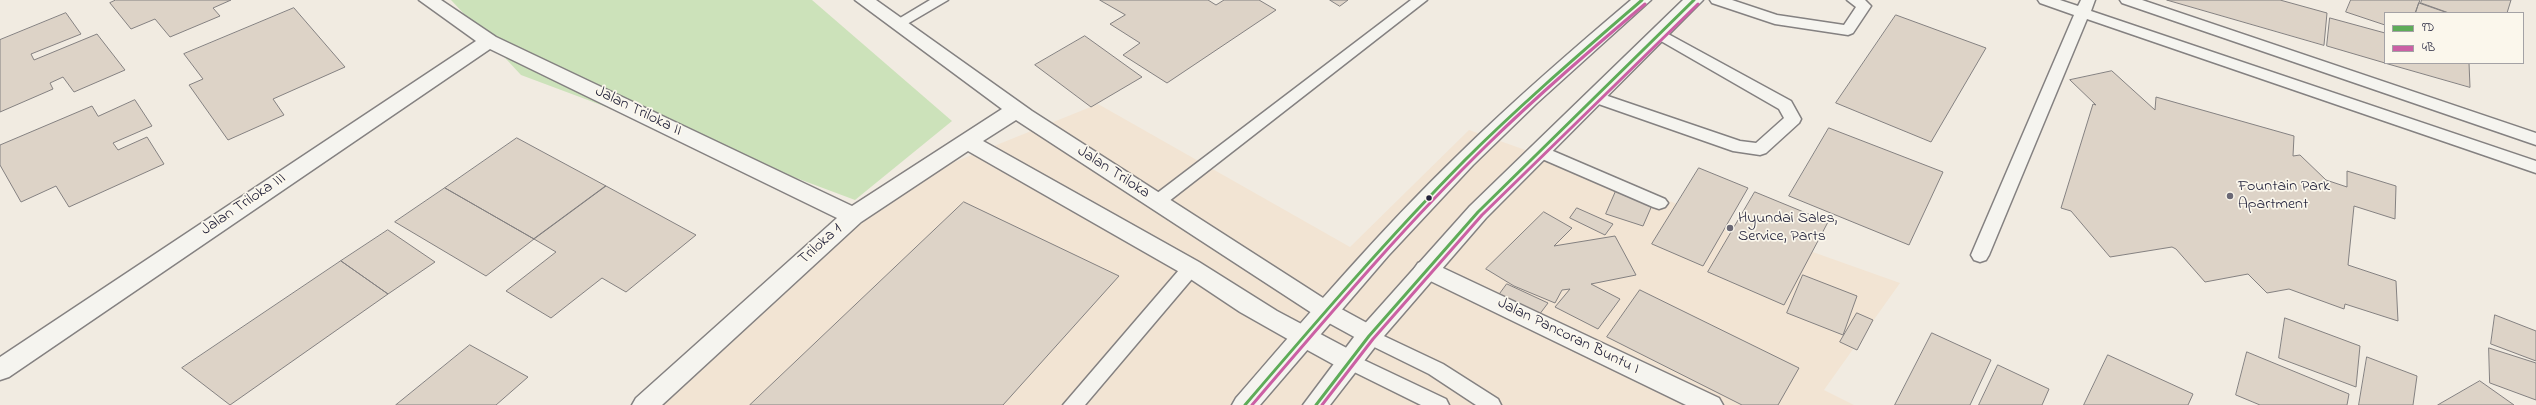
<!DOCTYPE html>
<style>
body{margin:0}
#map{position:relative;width:2536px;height:405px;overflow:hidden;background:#f1ebe1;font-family:"Indie Flower",sans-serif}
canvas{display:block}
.legend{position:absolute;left:2384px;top:12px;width:140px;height:52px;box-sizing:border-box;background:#fbf7ec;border:1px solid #a4a2a5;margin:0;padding:5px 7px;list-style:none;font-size:12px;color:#22223b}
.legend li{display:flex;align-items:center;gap:8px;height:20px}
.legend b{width:20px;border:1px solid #a4a2a5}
</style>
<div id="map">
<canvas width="2536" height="405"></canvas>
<ul class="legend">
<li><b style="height:5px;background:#5eac58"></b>9D</li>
<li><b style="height:5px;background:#cb60a4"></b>4B</li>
</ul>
</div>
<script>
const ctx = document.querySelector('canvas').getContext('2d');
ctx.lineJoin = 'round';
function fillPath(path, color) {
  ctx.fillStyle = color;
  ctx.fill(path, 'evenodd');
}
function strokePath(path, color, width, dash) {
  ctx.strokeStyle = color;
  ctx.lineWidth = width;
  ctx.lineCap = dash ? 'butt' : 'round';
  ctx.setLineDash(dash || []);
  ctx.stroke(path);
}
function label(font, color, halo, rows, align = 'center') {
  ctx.font = font + ' "Indie Flower",sans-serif';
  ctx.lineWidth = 3.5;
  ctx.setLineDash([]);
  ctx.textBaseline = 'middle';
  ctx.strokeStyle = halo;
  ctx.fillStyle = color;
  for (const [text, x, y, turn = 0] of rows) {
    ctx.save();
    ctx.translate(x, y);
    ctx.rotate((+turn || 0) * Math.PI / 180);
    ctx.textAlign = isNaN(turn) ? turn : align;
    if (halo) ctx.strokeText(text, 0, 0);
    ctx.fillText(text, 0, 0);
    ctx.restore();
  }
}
const built = new Path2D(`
 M1098,104L1350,247L1469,130L1900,283L1824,390L1854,405H657L900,184Z`);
const green = new Path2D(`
 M451,0H812L952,121L855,200L521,75Z`);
const building = new Path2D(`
 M116,0H231L213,8L220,16L170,37L155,19L131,29L110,3Z
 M1100,0H1208L1216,5L1224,0H1259L1276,10L1167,83L1123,55L1140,43L1110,24L1125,15Z
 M1330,0H1348L1340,6Z
 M2167,0H2280L2327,13L2324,45Z
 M2351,0H2420L2415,13H2385V25L2346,12Z
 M2422,0H2511L2507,13H2449L2421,3Z
 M2419,3L2448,13H2416Z
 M294,8L345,67L273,99L284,115L228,140L189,85L203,79L184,54Z
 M66,13L81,34L31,54L34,60L97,34L125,70L74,92L63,77L50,83L53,89L0,112V40Z
 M1896,15L1986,48L1931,142L1836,103Z
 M2330,18L2385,33V63L2327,46Z
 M1085,36L1142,77L1091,107L1035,65Z
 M2385,63H2469L2470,87Z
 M2112,71L2155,110L2156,97L2294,136L2293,156L2300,155L2326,180L2347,187V171L2396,186L2395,219L2354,206L2348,265L2396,281L2398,321L2345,304L2344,309L2289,289L2267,293L2248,274L2205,282L2176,249L2172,247L2110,257L2071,211L2061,208L2093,104L2096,105L2070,80Z
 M135,100L152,126L113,143L118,150L147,137L164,164L69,207L56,186L21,202L0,165V145L92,106L98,116Z
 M1829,128L1943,172L1909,245L1789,196Z
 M517,138L606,186L534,239L445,188Z
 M1699,168L1748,188L1703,266L1652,244Z
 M606,186L696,235L626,292L602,278L551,318L506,291L556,252L534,239Z
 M445,188L534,239L486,276L395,222Z
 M1616,191L1653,203L1643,226L1606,214Z
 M1755,192L1828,222L1784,305L1708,272Z
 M964,202L1119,276L1003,405H750Z
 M1577,208L1613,224L1605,235L1570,218Z
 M1544,212L1572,228L1554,246L1615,236L1636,275L1591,284L1620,299L1598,329L1555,307L1570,289L1562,290L1555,303L1514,286L1486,269Z
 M388,230L435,262L388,294L341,261Z
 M341,261L388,294L230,405L182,368Z
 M1803,275L1857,296L1843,335L1787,313Z
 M1507,284L1548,303L1539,315L1499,295Z
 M1640,290L1799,368L1778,405H1742L1607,337Z
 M1857,313L1873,320L1857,350L1840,342Z
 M2495,315L2536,331V361L2491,344Z
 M2285,318L2360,346L2356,387L2279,358Z
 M1932,333L1991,360L1970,405H1895Z
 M470,345L528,377L496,405H396Z
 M2489,348L2536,363V400L2490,383Z
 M2247,352L2349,394L2347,405H2260L2236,395Z
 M2108,355L2193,394L2188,405H2084Z
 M2367,357L2417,376L2413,405H2359Z
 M1998,365L2049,389L2042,405H1979Z
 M2480,381L2514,405H2438Z`);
const service = new Path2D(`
 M930,0H948L902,27L897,29L890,24Z
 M1411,0H1427L1164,205L1158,207L1152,205L1150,201L1152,197Z
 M1710,0H1732L1777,15L1844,25L1856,7L1847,0H1865L1871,6L1853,33L1848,35L1775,24L1712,3Z
 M2038,0H2060L2078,6L2081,0H2095L2091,11L2536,161V173L2087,19L1989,255L1986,260L1980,262L1974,260L1971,255L2074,15L2040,3Z
 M2120,0H2142L2536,133V145L2122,3Z
 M1659,29L1791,101L1801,119L1799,123L1766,153L1760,155L1733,151L1590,101L1588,97L1590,93L1596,92L1740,141L1756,143L1784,118L1779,109L1654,37L1652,34L1654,31Z
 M1539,145L1665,199L1668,203L1665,207L1659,209L1653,207L1533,155L1531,151L1533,147Z
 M1191,261L1197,263L1200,268L1197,273L1085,405H1063L1185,263Z
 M1369,329L1443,364L1498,399L1501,405H1476L1429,374L1362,341L1360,336L1362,331Z
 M1349,353L1446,399L1449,405H1421L1342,366L1340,361L1342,356Z`);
const minor = new Path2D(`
 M419,0H441L496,37L852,206L1002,109L855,0H876L1032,111L1334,305L1378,329L1381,336L1378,343L1369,345L1318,317L1016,120L983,141L1199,262L1277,311L1358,354L1361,361L1358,368L1349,371L1340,368L1300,346L1240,312L1183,274L968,151L861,222L662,405H632L636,398L837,218L490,49L9,377L0,380V357L476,41Z
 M1426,260L1719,398L1723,405H1686L1418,275L1414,269L1418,263Z`);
const primary = new Path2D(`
 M1631,0H1651L1537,103L1473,165L1388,256L1260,405H1232L1236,398C1308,315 1380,230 1459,154C1514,100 1572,50 1631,0Z
 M1683,0H1703L1486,218L1378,343L1330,405H1303L1360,329L1470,206Z`);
const bus1 = new Path2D(`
 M1245,405C1316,322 1388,238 1465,160C1521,104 1582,52 1642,0
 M1316,405L1369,336L1478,212L1694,0`);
const bus2 = new Path2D(`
 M1252,405C1329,315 1405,225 1489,143C1539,94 1592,49 1645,4
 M1322,405L1373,339L1482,215L1698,4`);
const markers = [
 [2230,196,4,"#6a6875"],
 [1429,198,3.5,"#22223b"],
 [1730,228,4,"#6a6875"]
];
const streetNames = [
 ["Jalan Triloka II",638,112,26],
 ["Jalan Triloka",1113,173,33],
 ["Jalan Triloka III",244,205,-34],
 ["Triloka 1",821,245,-42],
 ["Jalan Pancoran Buntu I",1568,337,26]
];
const poiNames = [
 ["Fountain Park",2238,187],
 ["Apartment",2238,205],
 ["Hyundai Sales,",1738,219],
 ["Service, Parts",1738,237]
];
fillPath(built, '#f2e4d3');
fillPath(green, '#cce2ba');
fillPath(building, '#ddd3c7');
strokePath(building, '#848181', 1);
strokePath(service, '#848181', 3);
strokePath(minor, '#848181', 3);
strokePath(primary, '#848181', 3);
fillPath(service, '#f5f4ef');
fillPath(minor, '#f5f4ef');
fillPath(primary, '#f5f4ef');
strokePath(bus1, '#5eac58', 3);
strokePath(bus2, '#cb60a4', 3);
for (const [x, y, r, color] of markers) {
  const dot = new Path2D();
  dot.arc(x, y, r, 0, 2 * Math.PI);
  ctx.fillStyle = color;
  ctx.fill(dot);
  strokePath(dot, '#fbf7ec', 1.5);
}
label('16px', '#22223b', '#fbf7ec', streetNames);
label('16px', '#22223b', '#fbf7ec', poiNames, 'left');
</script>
